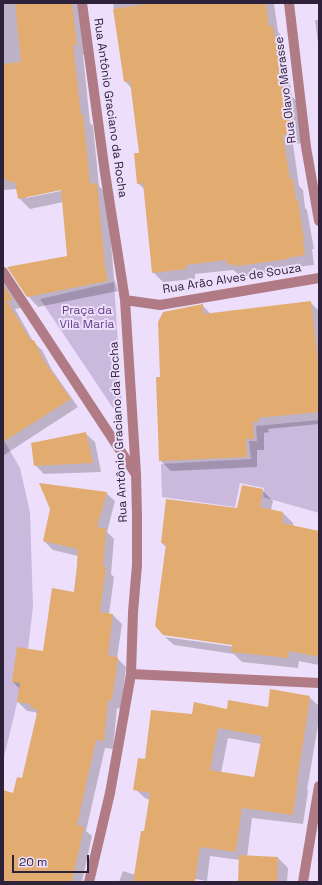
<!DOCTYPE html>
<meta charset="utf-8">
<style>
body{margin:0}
#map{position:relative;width:322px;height:885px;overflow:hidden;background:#eddffb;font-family:"Space Grotesk",sans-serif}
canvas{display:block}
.frame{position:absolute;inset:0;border:4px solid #2e213a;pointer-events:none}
.scale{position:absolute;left:12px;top:855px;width:77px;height:18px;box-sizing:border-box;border:2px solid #2e213a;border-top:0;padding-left:5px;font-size:12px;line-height:14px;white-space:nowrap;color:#2e213a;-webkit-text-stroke:3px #eddffb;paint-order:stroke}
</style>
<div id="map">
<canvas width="322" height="885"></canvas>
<div class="frame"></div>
<div class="scale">20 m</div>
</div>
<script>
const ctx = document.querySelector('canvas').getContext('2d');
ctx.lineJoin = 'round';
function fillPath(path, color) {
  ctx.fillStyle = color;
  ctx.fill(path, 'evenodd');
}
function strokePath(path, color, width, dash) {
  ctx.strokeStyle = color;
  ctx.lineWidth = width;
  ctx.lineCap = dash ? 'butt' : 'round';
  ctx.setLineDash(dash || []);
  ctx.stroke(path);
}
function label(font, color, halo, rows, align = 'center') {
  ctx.font = font + ' "Space Grotesk",sans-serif';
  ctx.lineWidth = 4;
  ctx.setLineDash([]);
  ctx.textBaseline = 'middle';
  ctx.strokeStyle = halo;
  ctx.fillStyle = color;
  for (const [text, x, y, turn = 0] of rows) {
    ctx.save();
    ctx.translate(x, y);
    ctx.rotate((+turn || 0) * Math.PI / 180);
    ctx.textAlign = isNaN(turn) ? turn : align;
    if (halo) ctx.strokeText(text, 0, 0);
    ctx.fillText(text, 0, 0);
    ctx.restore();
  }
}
const green = new Path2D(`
 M114,282L123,423L40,299Z
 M319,420V513L263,497L264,488L240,483L235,507L162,497L161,464L251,459L249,441H257L256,426Z
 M3,439L20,468L30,512L33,607L26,666L3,761Z`);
const shadow = new Path2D(`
 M3,3H77L86,55H83L90,123L93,126L99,186L107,194L114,279L118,291L38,307L28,296L68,257L63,202L30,209L19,198L18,191L16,189L3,190ZM66,188V190L26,198V196Z
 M113,3H274L278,32L283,37L292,96L298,103L304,143L293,144L299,186L303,190L305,208L307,210L314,249H312L314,265L297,267V269L242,277L233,270L195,274V279L163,282L153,272L145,190L138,183L140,154L132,89L125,81Z
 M315,20H319V51Z
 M3,277L21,308L15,309L34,343L42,350L52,370L78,407L4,455Z
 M310,302L319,311V424L268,429L269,432L264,433V450H257V467L171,471L160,460L161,378L202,305L211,314Z
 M85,433L95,442L101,472L44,474L35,465Z
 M262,490L273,501L271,510L283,513L293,523V526L319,532V665L299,661L298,668L242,662L234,654L174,645L165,637L237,647V645L165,635V636L156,626L167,548L162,543L238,510Z
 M106,493L115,501L107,532L114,539L111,574L114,577L109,614L113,615L122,624L117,658L126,667L121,709L117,708L113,749L105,748L86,831L92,836L82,882H3V791L14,794L22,779L37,714L35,712L27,711L18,702L20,689L13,682L44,652L74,593L78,556L53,550L44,541Z
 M309,697L319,706L318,718L319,719L307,790L308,791L303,824L252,818L247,857L278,858L288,868L287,882H239L240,860L210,856L207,881L184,877L183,882H119L123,871L135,875L145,832L150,800L145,798L134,788L146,761L193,715L228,710L268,708ZM228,738L261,744L255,778L221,773Z`);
const building = new Path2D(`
 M15,3H72L77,45H73L81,115L83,114L90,184L97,183L105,268L108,281L27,297L7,267L67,256L61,190L18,199L15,182H8L7,179H3V64L21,62Z
 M152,3H266L269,27L273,26L283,93L289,92L294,133L283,135L290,179H293L296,200H298L304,240H303L305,255L288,258V259L231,267L237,264L227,265L226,260L186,265V269L152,273L143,183L137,184L134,153H139L130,81L124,82L113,9Z
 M3,284L13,300L7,301L31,341L34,340L44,361L71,399L3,442Z
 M311,301L319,369V412L258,418V422H253L254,439H246L247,457L159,461L156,377H160L158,322L163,312L203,304V314Z
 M86,432L93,463L34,466L31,443Z
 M39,483L107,492L97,527L106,529L103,567H106L100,612L113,614L108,656L118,657L112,700H108L104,741L96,740L77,825L84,827L72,882H3V790L13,793L17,777L22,778L38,709L30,708L31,704L17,702L20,683L12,682L17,647L43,651L52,588L74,592L77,568L78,549L43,541L50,509Z
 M242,485L263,489L260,507L283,512L282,523L319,531V657L289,651L288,658L231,652L232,645L163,635L155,626L166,544L161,543L166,499L237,508Z
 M270,689L310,696L305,732L297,780H298L293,815L242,808L236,852L200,847L195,882H133L141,831H144L150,793L133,790L138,758L145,759L151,710L192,714L194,702L227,709L228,700L268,707ZM218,728L262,736L254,777L210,770Z
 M239,855L278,857L277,882H238Z`);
const minor = new Path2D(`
 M82,3L105,173L125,300L136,474L137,516V565L133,612L131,674L110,793L89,882
 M289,3L306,147L319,221
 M3,272L135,473
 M125,300L160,305L319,278
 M131,674L319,683
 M303,882L319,786`);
const streetNames = [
 ["Rua Olavo Marasse",286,90,-97],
 ["Rua Antônio Graciano da Rocha",110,108,82],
 ["Rua Arão Alves de Souza",232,279,-9],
 ["Rua Antônio Graciano da Rocha",119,432,-93]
];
const parkNames = [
 ["Praça da",87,311],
 ["Vila Maria",87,325]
];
fillPath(green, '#cab8dd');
fillPath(shadow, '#0003');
fillPath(building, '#e2ac71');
strokePath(minor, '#b07b85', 10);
label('12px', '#2e213a', '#eddffb', streetNames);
label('12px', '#674088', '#eddffb', parkNames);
</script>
